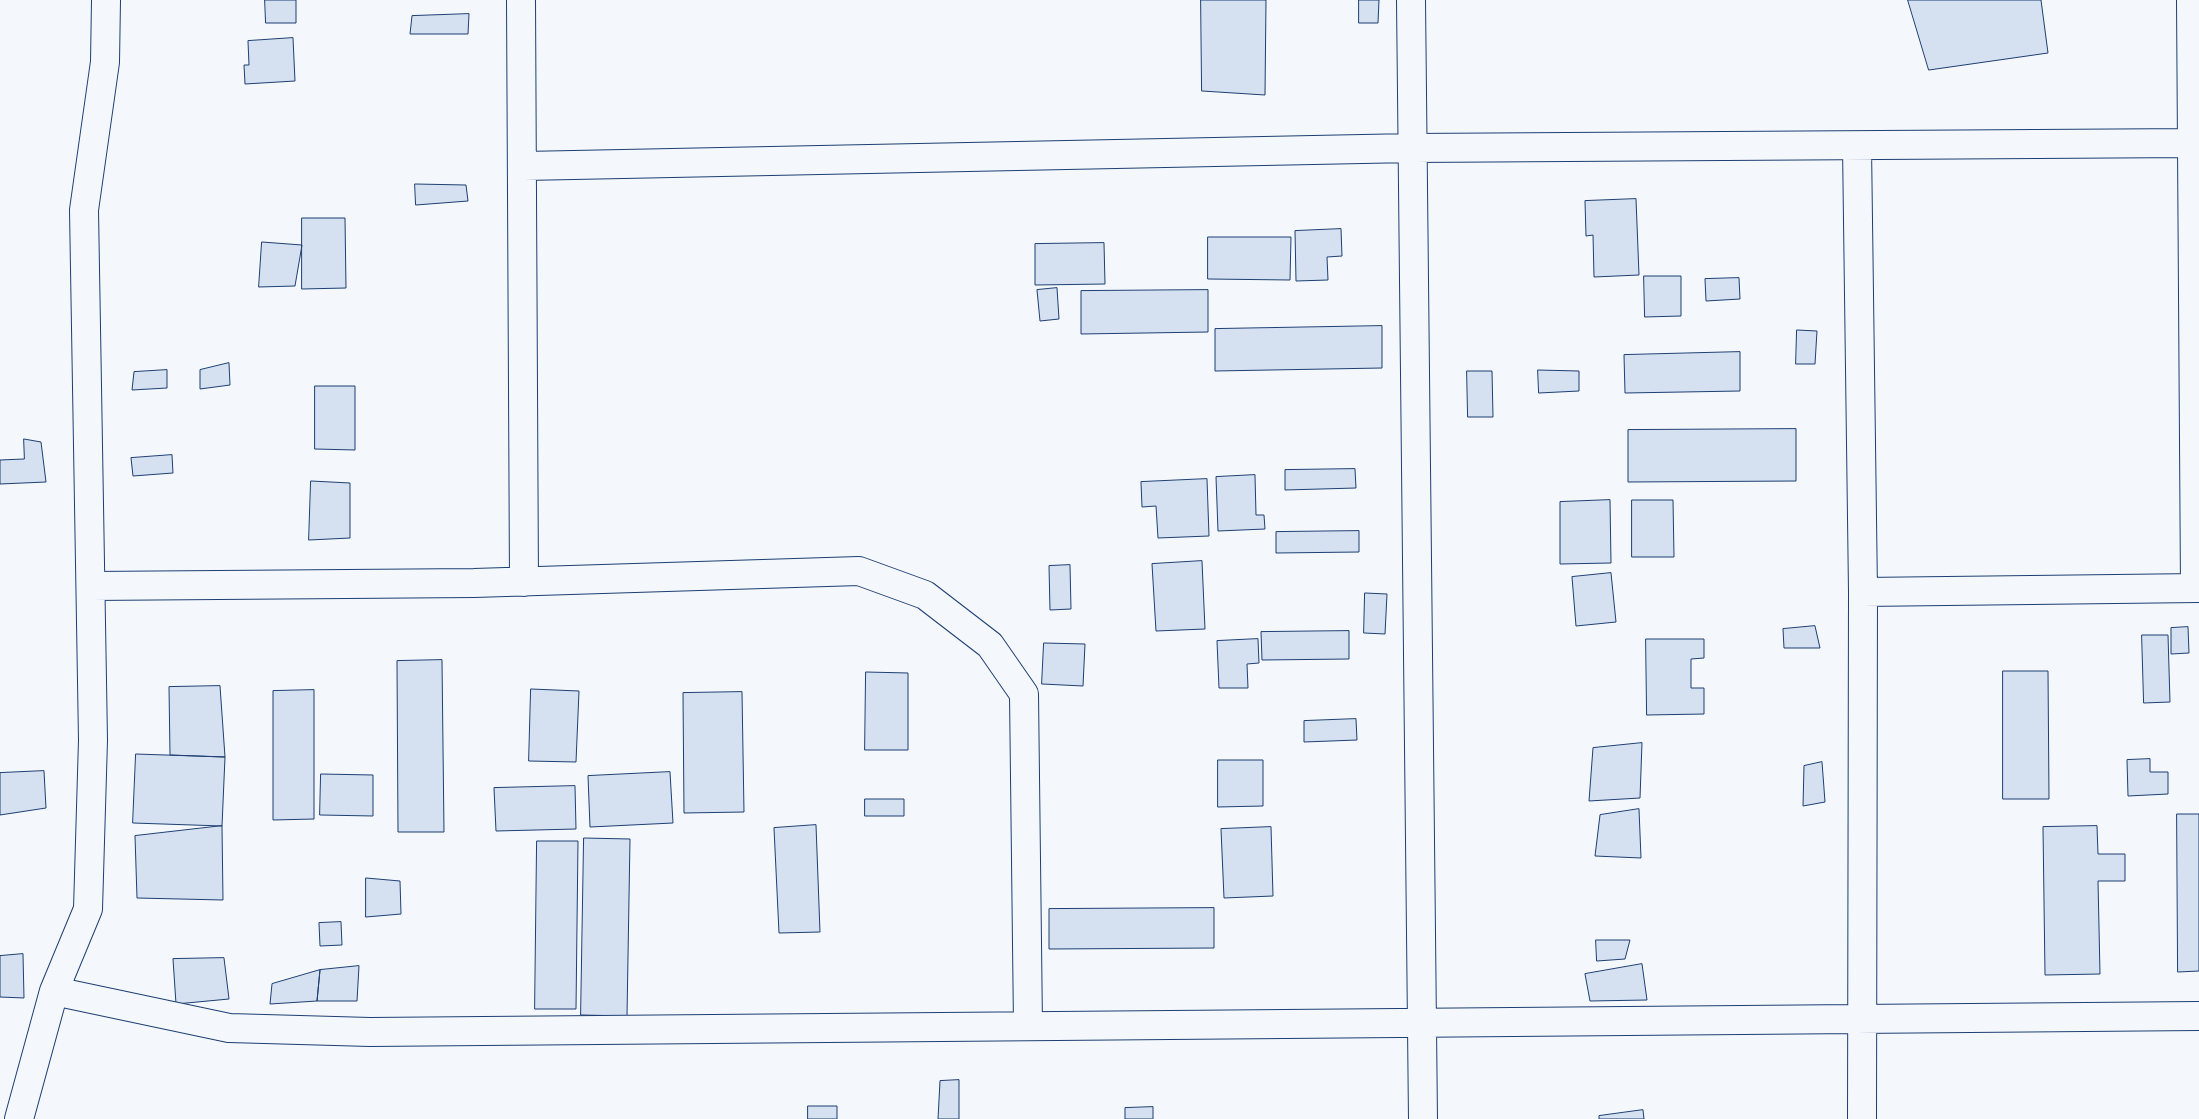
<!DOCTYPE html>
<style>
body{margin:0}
canvas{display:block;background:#f4f7fb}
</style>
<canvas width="2199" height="1119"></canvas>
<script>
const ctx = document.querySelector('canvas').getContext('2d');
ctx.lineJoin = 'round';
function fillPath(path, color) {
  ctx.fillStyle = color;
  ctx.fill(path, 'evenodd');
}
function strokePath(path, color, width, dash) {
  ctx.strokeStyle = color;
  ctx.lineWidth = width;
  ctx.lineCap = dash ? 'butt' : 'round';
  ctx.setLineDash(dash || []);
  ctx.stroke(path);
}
const building = new Path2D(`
 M265,0H296V23H266Z
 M1201,0H1266L1265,95L1202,91Z
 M1359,0H1379L1378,23H1359Z
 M1908,0H2041L2048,53L1929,70Z
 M469,14L468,34H410L412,16Z
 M293,38L295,81L245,84L244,65H249L248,41Z
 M415,184L466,185L468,201L416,205Z
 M1636,199L1639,275L1594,277L1593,235L1586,236L1585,201Z
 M302,218H345L346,288L302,289Z
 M1341,229L1342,256L1327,257L1328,280L1296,281L1295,231Z
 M1208,237H1291L1290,280L1208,279Z
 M262,242L302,245L295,286L259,287Z
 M1104,243L1105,284L1035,285V244Z
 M1644,276H1681V316L1645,317Z
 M1739,278L1740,299L1706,301L1705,279Z
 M1057,288L1059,319L1040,321L1037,290Z
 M1208,290V332L1081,334V291Z
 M1382,326V368L1215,371V329Z
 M1797,330L1817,331L1815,364H1796Z
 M1740,352V391L1625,393L1624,355Z
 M229,363L230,385L200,389V370Z
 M167,370V388L132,390L134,372Z
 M1538,370L1579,371V391L1539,393Z
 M1467,371H1492L1493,417H1468Z
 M315,386H355V450L315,449Z
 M1796,429V481L1628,482V430Z
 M24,439L41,442L46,482L0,484V460L24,459Z
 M172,455L173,473L133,476L131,458Z
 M1355,469L1356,488L1285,490V470Z
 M1255,475L1256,515H1264L1265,529L1218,531L1216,477Z
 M1207,479L1209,536L1158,538L1156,506L1142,507L1141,482Z
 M311,481L350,483V538L309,540Z
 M1610,500L1611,563L1560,564V502Z
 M1632,500H1673L1674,557H1632Z
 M1359,531V552L1276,553V532Z
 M1202,561L1205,629L1156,631L1152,564Z
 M1070,565L1071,609L1050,610L1049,566Z
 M1611,573L1616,622L1576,626L1572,577Z
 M1365,593L1387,594L1385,634L1364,633Z
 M1815,626L1820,648H1784L1783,629Z
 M2188,627L2189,653L2171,654V628Z
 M1349,631V659L1262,660L1261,632Z
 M2142,635H2168L2170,702L2144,703Z
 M1258,639L1259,663L1247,664L1248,688H1219L1217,641Z
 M1646,639H1704V658L1691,659V688H1704V714L1647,715Z
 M1044,643L1085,644L1083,686L1042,684Z
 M442,660L444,832H398L397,661Z
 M2003,671H2048L2049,799H2003Z
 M866,672L908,673V750H865Z
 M220,686L225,757L170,755L169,687Z
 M531,689L579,691L576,762L529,761Z
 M314,690V819L273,820V691Z
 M742,692L744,812L684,813L683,693Z
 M1356,719L1357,740L1304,742V721Z
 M1642,743L1640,798L1589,801L1593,748Z
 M136,754L225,757L222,826L133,823Z
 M2150,759V772H2168V794L2128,796L2127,760Z
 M1218,760H1263V806L1218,807Z
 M1822,762L1825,802L1803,806L1804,766Z
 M44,771L46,808L0,815V773Z
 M670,772L673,823L590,827L588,776Z
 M321,774L373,775V816L320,815Z
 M575,786L576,829L496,831L494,788Z
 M865,799H904V816H865Z
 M1639,809L1641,858L1595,856L1600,815Z
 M2177,814H2199V971L2178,972Z
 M816,825L820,932L779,933L774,828Z
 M222,826L223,900L137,898L135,836Z
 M2097,826L2098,854H2125V881H2098L2100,974L2045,975L2043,827Z
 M1271,827L1273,896L1224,898L1221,829Z
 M584,838L630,839L627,1016L581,1015Z
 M537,841H578L576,1009H535Z
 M366,878L400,881L401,914L366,917Z
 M1214,908V948L1049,949V909Z
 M341,922L342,945L320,946L319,923Z
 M1596,940H1630L1625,959L1597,961Z
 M23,954L24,998L0,997V956Z
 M224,958L229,999L176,1004L173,959Z
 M1642,964L1647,1000L1590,1001L1585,974Z
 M359,966L357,1001H317L320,970Z
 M320,970L317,1001L270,1004L272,984Z
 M959,1080V1119H938L940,1081Z
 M808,1106H837V1119H808Z
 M1153,1107V1119H1125V1108Z
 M1643,1110L1644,1119H1599V1116Z`);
const street = new Path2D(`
 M521,0L524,582
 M1411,0L1423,1119
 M2191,0L2195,588
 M1857,146L1863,592L1862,1119
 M524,166L1412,148L2192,143
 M91,586L474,583L859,571L925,595L990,645L1024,694L1028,1026
 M1863,592L2199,588
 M54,991L229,1028L370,1032L2199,1016
 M19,1119L54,991L88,909L93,740L84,210L105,62L106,0`);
fillPath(building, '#d5e0f0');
strokePath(building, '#1d3f73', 1);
strokePath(street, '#1d3f73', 30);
strokePath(street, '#f4f7fb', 28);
</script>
